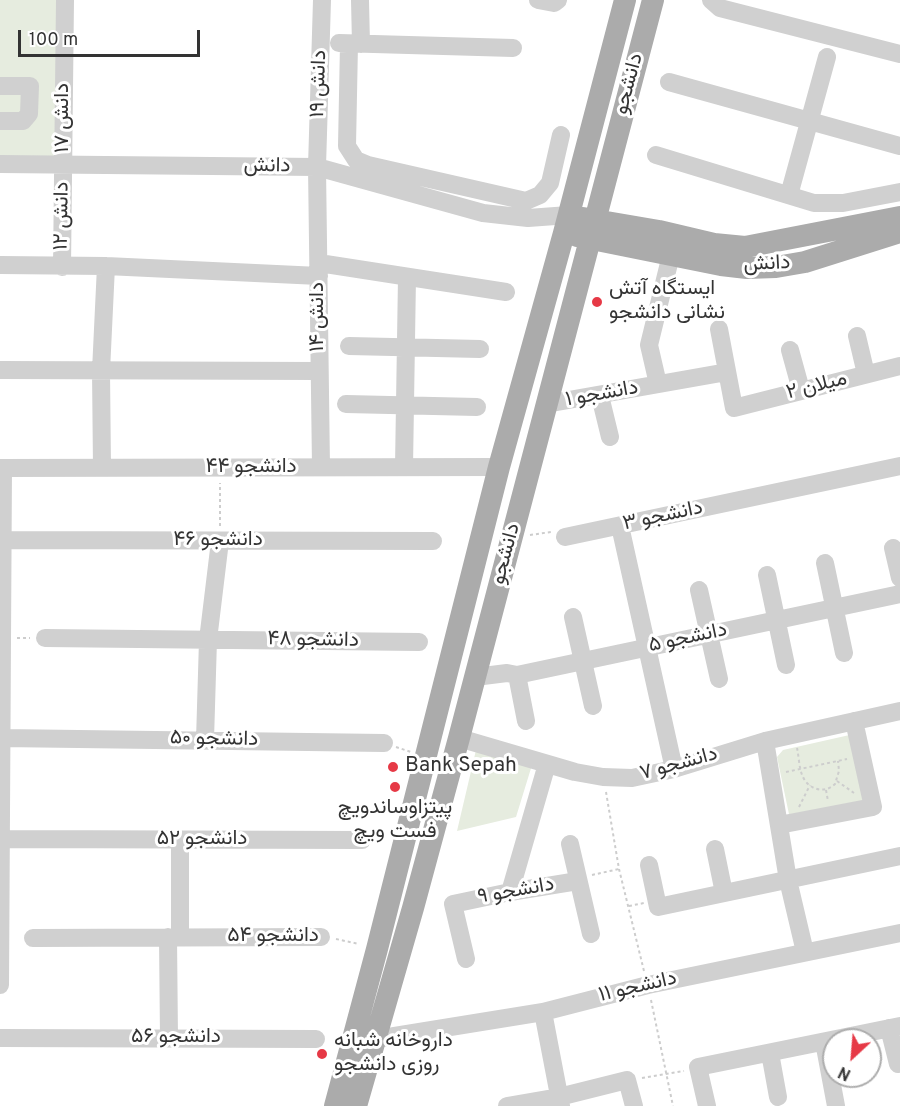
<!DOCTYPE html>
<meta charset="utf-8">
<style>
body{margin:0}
#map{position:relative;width:900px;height:1106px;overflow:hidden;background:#fff;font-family:Overpass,sans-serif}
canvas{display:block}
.north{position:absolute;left:822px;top:1028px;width:60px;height:60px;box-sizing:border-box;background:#fff;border:2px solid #adadad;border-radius:50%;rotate:206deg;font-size:16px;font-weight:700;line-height:24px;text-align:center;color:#333}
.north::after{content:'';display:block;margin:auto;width:21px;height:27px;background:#e63946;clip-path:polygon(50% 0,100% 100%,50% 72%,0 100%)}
.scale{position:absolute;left:18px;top:30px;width:182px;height:27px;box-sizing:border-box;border:3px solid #333;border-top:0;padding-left:8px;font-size:18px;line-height:21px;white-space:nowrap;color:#333;-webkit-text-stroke:4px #fff;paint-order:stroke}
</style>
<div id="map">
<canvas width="900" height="1106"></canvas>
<div class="north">N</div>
<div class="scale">100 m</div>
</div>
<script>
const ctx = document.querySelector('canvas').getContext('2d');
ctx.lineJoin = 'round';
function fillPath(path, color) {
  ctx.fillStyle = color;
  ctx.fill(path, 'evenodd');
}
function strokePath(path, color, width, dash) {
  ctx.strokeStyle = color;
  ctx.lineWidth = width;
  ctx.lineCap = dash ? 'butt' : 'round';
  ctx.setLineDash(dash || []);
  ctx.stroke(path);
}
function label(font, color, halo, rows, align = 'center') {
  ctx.font = font + ' Overpass,Vazirmatn,sans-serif';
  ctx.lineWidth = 6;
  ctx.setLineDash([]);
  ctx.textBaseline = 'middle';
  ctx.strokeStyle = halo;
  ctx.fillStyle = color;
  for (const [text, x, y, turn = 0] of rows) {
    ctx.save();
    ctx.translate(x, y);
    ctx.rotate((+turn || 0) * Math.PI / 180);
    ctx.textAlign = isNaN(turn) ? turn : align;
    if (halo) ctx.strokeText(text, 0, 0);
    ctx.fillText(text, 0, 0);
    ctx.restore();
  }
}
const green = new Path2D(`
 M0,0H57L56,158L0,157Z
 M854,734L868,803L790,819L777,757L783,750Z
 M476,750L532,765L516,817L457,831Z`);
const path = new Path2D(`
 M220,526V483
 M530,535L551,532
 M17,638H30
 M396,747L411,752
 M797,748C799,757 799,769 803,777C809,790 825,794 835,784L839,771L838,761
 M786,772L847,759
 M837,781L854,793
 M826,790L828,801
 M606,792L619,869L644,971
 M799,807L810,785
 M592,875L619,869
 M629,906L644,903
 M336,939L359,944
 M651,1000L673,1106
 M642,1078L684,1071`);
const minor = new Path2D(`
 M360,0L361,44
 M538,0L554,3L558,0
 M711,0L720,8L900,54
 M339,43L513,48
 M349,44L347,146L356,160L368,165L526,201L540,195L550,183L561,135
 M669,82L900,146
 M0,86H30L29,114L23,121H0
 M656,155L814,203H843L900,192
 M0,164L317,167L483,213L528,218L569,215
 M789,195L827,57
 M319,263L506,292
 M0,265L106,266L319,276
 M62,267L65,0
 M719,329L734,408L900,366
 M857,336L866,374
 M349,346L480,349
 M790,350L801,390
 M0,370L319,371
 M658,384L649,345L671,255
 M600,396L610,437
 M346,404L477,407
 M546,404L727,372
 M321,467L317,167L322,0
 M404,467L407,277
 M0,468L499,467
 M102,468L101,371L106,266
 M620,526L674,769
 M565,537L900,466
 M3,540L433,541
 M893,548L900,578
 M825,563L844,653
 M767,575L786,665
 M699,590L719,679
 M573,617L593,706
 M45,638L419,642
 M517,675L526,721
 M475,677L507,673L517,675L900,594
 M2,738L384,743
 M459,738L575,772L603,777L632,778L674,769L765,741L900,711
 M205,740L208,640L220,541
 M765,741L788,880L805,952
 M779,825L873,807L854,721
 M1,839L362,840
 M180,840V937
 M570,844L591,934
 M715,849L724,893
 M649,865L658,907L900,856
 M510,892L547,764
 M168,937L169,1038
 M33,938L321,937
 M466,959L453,904L510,892L578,881
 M0,985L3,468
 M543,1012L561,1106
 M889,1028L898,1064
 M0,1038L316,1039
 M376,1039L543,1012L648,985L900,933
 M824,1042L836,1106
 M770,1053L778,1097
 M507,1106L559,1097L627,1080L634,1106
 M707,1106L698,1067L900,1026`);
const major = new Path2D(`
 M583,218L659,231L714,244L745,247L900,217
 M577,236L721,265L747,268L776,267L805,262L900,232
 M335,1106L377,949L499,467L564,233L625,0
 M356,1106L413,908L459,738L653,0`);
const markers = [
 [597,302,6,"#e63946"],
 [393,767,6,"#e63946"],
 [395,787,6,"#e63946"],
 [322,1054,6,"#e63946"]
];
const streetNames = [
 ["دانش ۱۹",320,84,-88],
 ["دانشجو",630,84,-75],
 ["دانش ۱۷",64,118,-90],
 ["دانش",267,167,1],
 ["دانش ۱۲",63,216,-89],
 ["دانش",767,265,-3],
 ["دانش ۱۴",319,317,-90],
 ["میلان ۲",817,387,-14],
 ["دانشجو ۱",602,395,-10],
 ["دانشجو ۴۴",251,468],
 ["دانشجو ۳",663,517,-12],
 ["دانشجو ۴۶",218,541],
 ["دانشجو",507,554,-75],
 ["دانشجو ۵",688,639,-12],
 ["دانشجو ۴۸",313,641,1],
 ["دانشجو ۵۰",214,740,1],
 ["دانشجو ۷",679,765,-15],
 ["دانشجو ۵۲",202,840],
 ["دانشجو ۹",516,892,-10],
 ["دانشجو ۵۴",273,937],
 ["دانشجو ۱۱",638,988,-13],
 ["دانشجو ۵۶",176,1038]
];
const poiNames = [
 ["ایستگاه آتش",609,290],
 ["نشانی دانشجو",609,314],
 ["Bank Sepah",405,767],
 ["پیتزاوساندویچ",395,809,"center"],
 ["فست ویچ",395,833,"center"],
 ["داروخانه شبانه",334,1042],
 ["روزی دانشجو",334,1066]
];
fillPath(green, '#e6ecdf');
strokePath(path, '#cdcdcd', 2, [3, 3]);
strokePath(minor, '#d0d0d0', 18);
strokePath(major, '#ababab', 22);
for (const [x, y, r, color] of markers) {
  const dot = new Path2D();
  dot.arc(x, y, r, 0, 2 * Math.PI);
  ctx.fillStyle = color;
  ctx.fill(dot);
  strokePath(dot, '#fff', 2);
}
label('21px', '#333', '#fff', streetNames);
label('21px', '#333', '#fff', poiNames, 'left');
</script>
